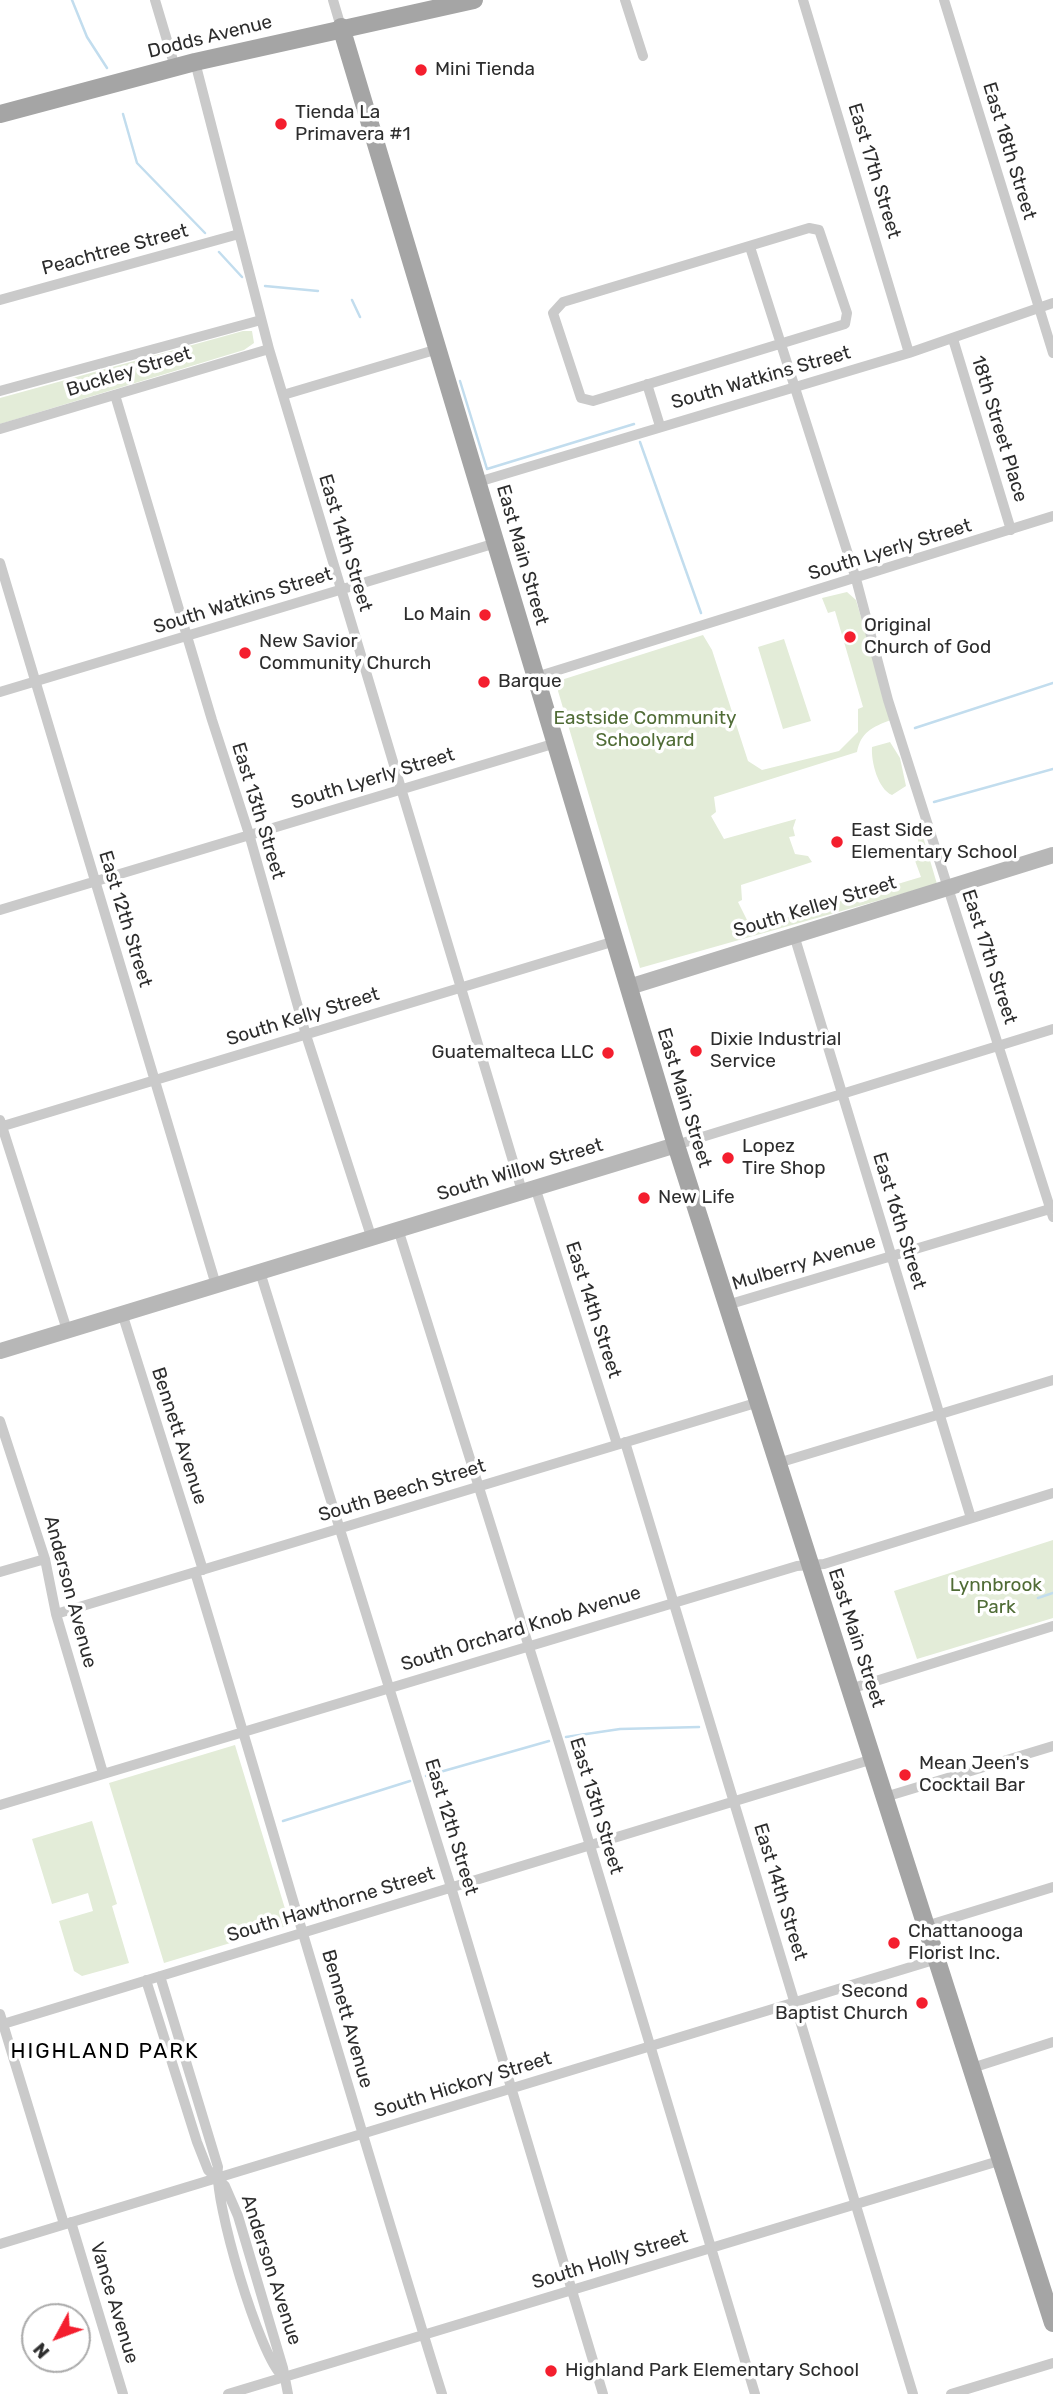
<!DOCTYPE html>
<style>
body{margin:0}
#map{position:relative;width:1053px;height:2394px;overflow:hidden;background:#fff;font-family:Rubik,sans-serif}
canvas{display:block}
.north{position:absolute;left:21px;top:2303px;width:70px;height:70px;box-sizing:border-box;background:#fff;border:2px solid #ababab;border-radius:50%;rotate:229deg;font-size:19px;font-weight:700;line-height:28px;text-align:center;color:#2d2d2d}
.north::after{content:'';display:block;margin:auto;width:24px;height:32px;background:#f41e2e;clip-path:polygon(50% 0,100% 100%,50% 72%,0 100%)}
</style>
<div id="map">
<canvas width="1053" height="2394"></canvas>
<div class="north">N</div>
</div>
<script>
const ctx = document.querySelector('canvas').getContext('2d');
ctx.lineJoin = 'round';
function fillPath(path, color) {
  ctx.fillStyle = color;
  ctx.fill(path, 'evenodd');
}
function strokePath(path, color, width, dash) {
  ctx.strokeStyle = color;
  ctx.lineWidth = width;
  ctx.lineCap = dash ? 'butt' : 'round';
  ctx.setLineDash(dash || []);
  ctx.stroke(path);
}
function label(font, color, halo, rows, align = 'center') {
  ctx.font = font + ' Rubik,sans-serif';
  ctx.lineWidth = 7;
  ctx.setLineDash([]);
  ctx.textBaseline = 'middle';
  ctx.strokeStyle = halo;
  ctx.fillStyle = color;
  for (const [text, x, y, turn = 0] of rows) {
    ctx.save();
    ctx.translate(x, y);
    ctx.rotate((+turn || 0) * Math.PI / 180);
    ctx.textAlign = isNaN(turn) ? turn : align;
    if (halo) ctx.strokeText(text, 0, 0);
    ctx.fillText(text, 0, 0);
    ctx.restore();
  }
}
const green = new Path2D(`
 M243,331H252L254,343L244,350L0,424V398Z
 M847,592L856,600L891,720C872,727 861,732 857,752L714,797L716,812L711,816L724,839L796,819L793,828L795,836L789,837L795,854L808,856L812,862L741,885L742,900L738,902L751,928L921,877L910,847L919,845L915,825L919,823L937,884L640,968L558,691V681L703,635L712,650L748,761L762,770L839,751L858,732V709L863,707L835,611L828,613L822,598Z
 M784,639L811,721L783,729L758,647Z
 M890,742L900,758L906,786L892,795C878,789 871,762 872,747Z
 M1053,1540V1618L917,1659L894,1591Z
 M235,1745L290,1925L164,1963L109,1783Z
 M92,1821L117,1904L112,1906L129,1963L82,1976L74,1971L59,1921L93,1911L88,1893L52,1904L32,1839Z`);
const stream = new Path2D(`
 M72,0L87,37L107,68
 M123,114L137,163L205,233
 M219,252L242,277
 M265,286L318,291
 M352,300L360,317
 M460,381L487,469L634,424
 M640,442L701,613
 M915,728L1053,683
 M934,802L1053,769
 M1038,1598L1053,1593
 M566,1737L620,1729L699,1727
 M426,1776L549,1741
 M283,1821L410,1781`);
const minor = new Path2D(`
 M155,0L175,67
 M333,0L341,27
 M625,0L643,56
 M803,0L909,353
 M944,0L1053,353
 M195,62L269,349L522,1191
 M809,228L819,230L847,313L845,324L593,401L581,398L553,313L563,302Z
 M750,247L856,579L888,700L1053,1217
 M0,300L239,234
 M953,339L1011,530
 M647,384L660,426
 M0,391L261,320
 M115,395L212,720L249,834L306,1035L371,1236
 M283,395L438,349
 M0,429L269,349
 M478,482L909,353L1053,303
 M0,563L216,1285
 M536,677L1053,516
 M0,692L496,543
 M0,910L556,743
 M794,935L971,1518
 M0,1120L67,1330
 M0,1127L615,941
 M676,1145L1053,1029
 M535,1187L617,1444
 M398,1229L560,1746L755,2394
 M260,1272L451,1887L603,2394
 M727,1305L1053,1208
 M122,1313L203,1570
 M0,1421L45,1559L56,1614L103,1773
 M625,1442L913,2394
 M778,1463L1053,1380
 M0,1572L45,1559
 M195,1572C278,1846 357,2121 442,2394
 M56,1614L759,1402
 M850,1689L1053,1626
 M885,1797L1053,1746
 M0,1805L797,1566L824,1564L1053,1493
 M926,1926L1053,1887
 M160,1976L218,2167C213,2199 259,2356 283,2377
 M146,1980L197,2142L208,2170L225,2186L238,2216L283,2368L288,2394
 M0,2014L64,2224
 M0,2025L873,1759
 M972,2068L1053,2042
 M71,2222L123,2394
 M0,2244L937,1959
 M228,2394L1002,2160
 M951,2394L1053,2363`);
const secondary = new Path2D(`
 M629,987L1053,855
 M0,1351L676,1145`);
const primary = new Path2D(`
 M341,27L676,1145L1053,2323
 M0,114L195,62L474,0`);
const markers = [
 [421,70,7,"#f41e2e"],
 [281,124,7,"#f41e2e"],
 [485,615,7,"#f41e2e"],
 [850,637,7,"#f41e2e"],
 [245,653,7,"#f41e2e"],
 [484,682,7,"#f41e2e"],
 [837,842,7,"#f41e2e"],
 [696,1051,7,"#f41e2e"],
 [608,1053,7,"#f41e2e"],
 [728,1158,7,"#f41e2e"],
 [644,1198,7,"#f41e2e"],
 [905,1775,7,"#f41e2e"],
 [894,1943,7,"#f41e2e"],
 [922,2003,7,"#f41e2e"],
 [551,2371,7,"#f41e2e"]
];
const streetNames = [
 ["Dodds Avenue",210,37,-14],
 ["East 18th Street",1009,151,73],
 ["East 17th Street",874,171,73],
 ["Peachtree Street",115,250,-15],
 ["Buckley Street",129,372,-17],
 ["South Watkins Street",761,378,-16],
 ["18th Street Place",999,429,73],
 ["East 14th Street",345,543,73],
 ["South Lyerly Street",890,550,-17],
 ["East Main Street",522,555,74],
 ["South Watkins Street",243,601,-17],
 ["South Lyerly Street",373,779,-17],
 ["East 13th Street",258,811,73],
 ["South Kelley Street",815,907,-17],
 ["East 12th Street",125,919,73],
 ["East 17th Street",989,957,72],
 ["South Kelly Street",303,1017,-17],
 ["East Main Street",684,1098,73],
 ["South Willow Street",520,1170,-17],
 ["East 16th Street",899,1221,73],
 ["Mulberry Avenue",804,1263,-17],
 ["East 14th Street",593,1310,72],
 ["Bennett Avenue",179,1436,72],
 ["South Beech Street",402,1491,-17],
 ["Anderson Avenue",70,1592,75],
 ["South Orchard Knob Avenue",521,1629,-17],
 ["East Main Street",856,1638,72],
 ["East 13th Street",596,1806,73],
 ["East 12th Street",451,1827,73],
 ["East 14th Street",780,1892,73],
 ["South Hawthorne Street",331,1905,-17],
 ["Bennett Avenue",347,2019,74],
 ["South Hickory Street",463,2085,-17],
 ["South Holly Street",610,2260,-17],
 ["Anderson Avenue",271,2270,72],
 ["Vance Avenue",114,2303,73]
];
const poiNames = [
 ["Mini Tienda",435,70],
 ["Tienda La",295,113],
 ["Primavera #1",295,135],
 ["Lo Main",471,615,"right"],
 ["Original",864,626],
 ["Church of God",864,648],
 ["New Savior",259,642],
 ["Community Church",259,664],
 ["Barque",498,682],
 ["East Side",851,831],
 ["Elementary School",851,853],
 ["Dixie Industrial",710,1040],
 ["Service",710,1062],
 ["Guatemalteca LLC",594,1053,"right"],
 ["Lopez",742,1147],
 ["Tire Shop",742,1169],
 ["New Life",658,1198],
 ["Mean Jeen's",919,1764],
 ["Cocktail Bar",919,1786],
 ["Chattanooga",908,1932],
 ["Florist Inc.",908,1954],
 ["Second",908,1992,"right"],
 ["Baptist Church",908,2014,"right"],
 ["Highland Park Elementary School",565,2371]
];
const parkNames = [
 ["Eastside Community",645,719],
 ["Schoolyard",645,741],
 ["Lynnbrook",996,1586],
 ["Park",996,1608]
];
const neighbourhoodNames = [
 ["HIGHLAND PARK",105,2052]
];
fillPath(green, '#e3ecd8');
strokePath(stream, '#c2ddee', 2.5);
strokePath(minor, '#cacaca', 10);
strokePath(secondary, '#b7b7b7', 16);
strokePath(primary, '#a5a5a5', 18);
for (const [x, y, r, color] of markers) {
  const dot = new Path2D();
  dot.arc(x, y, r, 0, 2 * Math.PI);
  ctx.fillStyle = color;
  ctx.fill(dot);
  strokePath(dot, '#fff', 2.5);
}
label('19px', '#2d2d2d', '#fff', streetNames);
label('19px', '#2d2d2d', '#fff', poiNames, 'left');
label('19px', '#506c36', '#fff', parkNames);
ctx.letterSpacing = '2px';
label('21px', '#000', '#fff', neighbourhoodNames);
ctx.letterSpacing = '0px';
</script>
